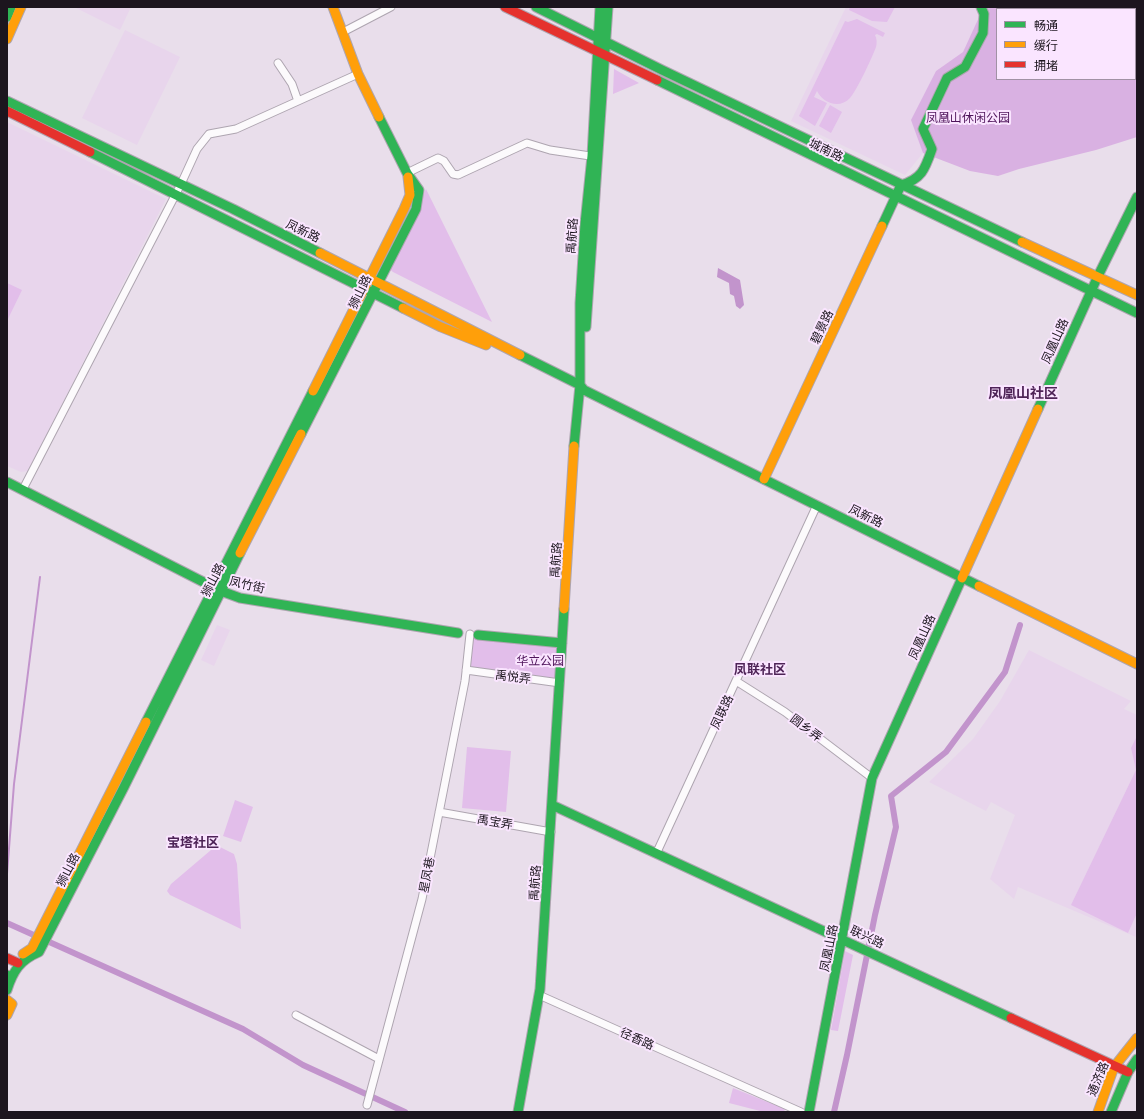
<!DOCTYPE html>
<meta charset="utf-8">
<style>
body{margin:0}
#map{position:relative;width:1144px;height:1119px;overflow:hidden;background:#e9deeb;font-family:Commissioner,"Noto Sans SC",sans-serif}
canvas{display:block}
.frame{position:absolute;inset:0;border:8px solid #1c151e;pointer-events:none}
.legend{position:absolute;left:996px;top:8px;width:140px;height:72px;box-sizing:border-box;background:#fae5ff;border:1px solid #a192a5;margin:0;padding:5px 7px;list-style:none;font-size:12px;color:#1c151e}
.legend li{display:flex;align-items:center;gap:8px;height:20px}
.legend b{width:20px;border:1px solid #a192a5}
</style>
<div id="map">
<canvas width="1144" height="1119"></canvas>
<div class="frame"></div>
<ul class="legend">
<li><b style="height:5px;background:#30b455"></b>畅通</li>
<li><b style="height:5px;background:#ff9f0a"></b>缓行</li>
<li><b style="height:5px;background:#e5322d"></b>拥堵</li>
</ul>
</div>
<script>
const ctx = document.querySelector('canvas').getContext('2d');
ctx.lineJoin = 'round';
function fillPath(path, color) {
  ctx.fillStyle = color;
  ctx.fill(path, 'evenodd');
}
function strokePath(path, color, width, dash) {
  ctx.strokeStyle = color;
  ctx.lineWidth = width;
  ctx.lineCap = dash ? 'butt' : 'round';
  ctx.setLineDash(dash || []);
  ctx.stroke(path);
}
function label(font, color, halo, rows, align = 'center') {
  ctx.font = font + ' Commissioner,"Noto Sans SC",sans-serif';
  ctx.lineWidth = 4;
  ctx.setLineDash([]);
  ctx.textBaseline = 'middle';
  ctx.strokeStyle = halo;
  ctx.fillStyle = color;
  for (const [text, x, y, turn = 0] of rows) {
    ctx.save();
    ctx.translate(x, y);
    ctx.rotate((+turn || 0) * Math.PI / 180);
    ctx.textAlign = isNaN(turn) ? turn : align;
    if (halo) ctx.strokeText(text, 0, 0);
    ctx.fillText(text, 0, 0);
    ctx.restore();
  }
}
const built = new Path2D(`
 M74,7H131L120,30Z
 M846,7H975L980,15L963,52L936,71L912,120L923,153L905,175L791,121Z
 M125,30L180,57L137,145L82,118Z
 M7,122L166,199L28,471L21,472L7,466Z
 M217,625L230,630L214,666L201,660Z
 M1029,650L1131,701L1124,709L1137,715L1136,937L1018,887L1014,899L990,879L1015,815L991,802L986,811L929,782L973,739L1000,701Z`);
const green = new Path2D(`
 M850,7H895L887,22L872,21L849,10Z
 M857,19L885,33L883,37L877,34L875,35C877,39 877,43 876,47C872,58 857,90 850,98C839,110 822,102 817,91L814,97L827,103L815,126L799,116L845,21L848,22Z
 M614,69L639,83L613,94Z
 M830,105L842,112L831,133L819,126Z
 M426,189L492,322L393,272L387,267Z
 M7,283L22,290L7,321Z
 M470,637L559,646L558,680L470,667Z
 M1137,736V913L1128,933L1071,905L1136,770L1131,748Z
 M467,747L511,751L506,812L462,808Z
 M235,800L253,807L241,842L223,836Z
 M220,847L234,854L237,864L241,929L170,895L167,891L171,884L211,850Z
 M845,951L853,955L838,1031L831,1030Z
 M733,1088L785,1109L784,1112H764L729,1103Z`);
const forest = new Path2D(`
 M975,7H1137V137L1096,150L1019,169L998,176L970,171L923,153L911,120L936,71L963,52L980,15ZM997,9H1135V79H997Z`);
const water = new Path2D(`
 M718,268L740,280L744,305L740,309L736,306L734,296L730,294L729,283L717,277Z`);
const stream = new Path2D(`
 M7,874L14,784L40,577`);
const canal = new Path2D(`
 M7,923L243,1029L303,1065L405,1112
 M834,1112L847,1055L875,915L896,827L891,796L946,752L1005,672L1020,625`);
const street = new Path2D(`
 M343,32L391,7
 M278,63L292,84L298,101
 M407,173L438,158L444,161L453,174L458,175L527,143L550,150L597,157
 M23,489L181,184L197,149L209,134L236,129L358,74
 M466,670L560,683
 M736,681L785,712L872,778
 M439,812L551,832
 M657,852L817,505
 M539,995L801,1112
 M296,1015L379,1059
 M367,1105L422,899L465,681L470,634`);
const fast = new Path2D(`
 M536,7L662,70L1022,242
 M7,17L11,7
 M657,80L1137,313
 M7,101L233,209L320,253
 M90,152L403,308
 M882,226L901,185C922,179 925,169 932,149L923,129L947,78L965,67L983,33L984,14L981,7
 M586,327L608,7
 M520,355L580,385L584,390L979,586
 M1038,409L1098,276L1137,197
 M301,434L416,209L419,190L407,173L379,117
 M574,446L580,385V303L585,224L592,156L600,7
 M7,482L221,591L240,598L458,633
 M478,635L562,643
 M146,722L313,391
 M552,805L1011,1018
 M7,975L11,977
 M7,990C13,971 20,960 39,952L124,787L240,553
 M518,1112L540,989L564,609
 M809,1112L872,778L962,578
 M1111,1112L1128,1072L1137,1059`);
const slow = new Path2D(`
 M333,7L358,74L379,117
 M7,39L21,7
 M1022,242L1137,295
 M320,253L520,355
 M403,308L441,327L486,345
 M313,391L404,209L410,195L408,177
 M764,479L882,226
 M240,553L301,434
 M962,578L1038,409
 M979,586L1137,664
 M564,609L574,446
 M23,954L32,948L146,722
 M7,1000L12,1004L7,1015
 M1098,1112L1114,1067L1137,1038`);
const jam = new Path2D(`
 M505,7L657,80
 M7,111L90,152
 M7,958L18,963
 M1011,1018L1128,1072`);
const parkNames = [
 ["凤凰山休闲公园",968,118],
 ["华立公园",540,661]
];
const streetNames = [
 ["城南路",826,150,26],
 ["凤新路",303,231,26],
 ["禹航路",572,236,-86],
 ["狮山路",360,292,-64],
 ["碧景路",822,327,-65],
 ["凤凰山路",1055,341,-66],
 ["凤新路",866,516,26],
 ["禹航路",556,560,-86],
 ["狮山路",213,580,-63],
 ["凤竹街",247,585,13],
 ["凤凰山路",922,637,-66],
 ["禹悦弄",513,677,7],
 ["凤联路",722,712,-65],
 ["圆乡弄",806,728,37],
 ["禹宝弄",495,822,10],
 ["狮山路",68,870,-63],
 ["星凤巷",427,875,-79],
 ["禹航路",535,883,-86],
 ["联兴路",867,937,25],
 ["凤凰山路",829,948,-79],
 ["径香路",637,1039,24],
 ["通济路",1098,1079,-67]
];
const neighbourhoodNames = [
 ["凤联社区",760,670],
 ["宝塔社区",193,843]
];
const quarterNames = [
 ["凤凰山社区",1023,393]
];
fillPath(built, '#e8d5ec');
fillPath(green, '#e2beea');
fillPath(forest, '#d9b1e2');
fillPath(water, '#c294cc');
strokePath(stream, '#c294cc', 2);
strokePath(canal, '#c294cc', 6);
strokePath(street, '#aea5b0', 9);
strokePath(fast, '#aea5b0', 11);
strokePath(slow, '#aea5b0', 11);
strokePath(jam, '#aea5b0', 11);
strokePath(street, '#fcfafc', 7);
strokePath(fast, '#30b455', 9);
strokePath(slow, '#ff9f0a', 9);
strokePath(jam, '#e5322d', 9);
label('12px', '#4e145a', '#fae5ff', parkNames);
label('12px', '#1c151e', '#fae5ff', streetNames);
label('bold 13px', '#4e2357', '#fae5ff', neighbourhoodNames);
label('bold 14px', '#4e2357', '#fae5ff', quarterNames);
</script>
